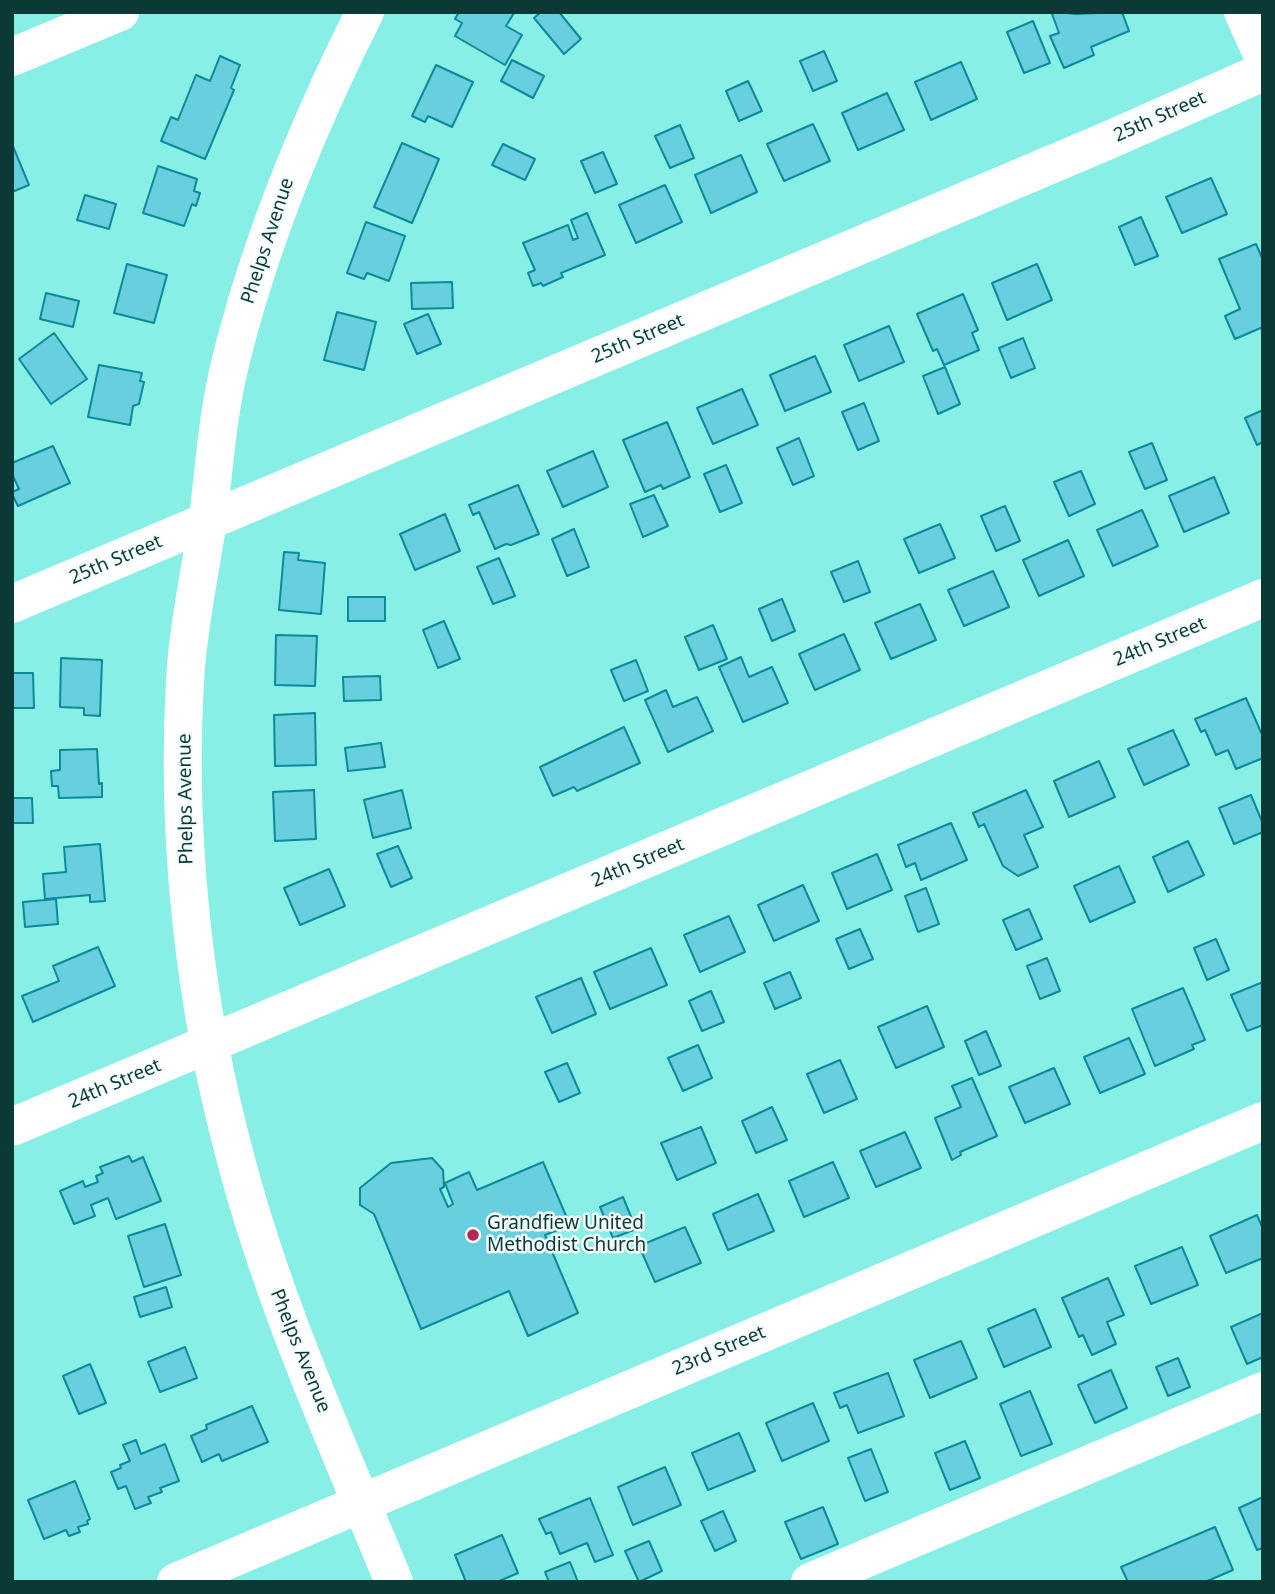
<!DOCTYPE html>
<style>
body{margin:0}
#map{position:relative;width:1275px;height:1594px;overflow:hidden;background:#87efe5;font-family:"Noto Sans",sans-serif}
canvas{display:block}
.frame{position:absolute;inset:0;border:14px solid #0a3936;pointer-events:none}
</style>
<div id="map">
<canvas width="1275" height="1594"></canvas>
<div class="frame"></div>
</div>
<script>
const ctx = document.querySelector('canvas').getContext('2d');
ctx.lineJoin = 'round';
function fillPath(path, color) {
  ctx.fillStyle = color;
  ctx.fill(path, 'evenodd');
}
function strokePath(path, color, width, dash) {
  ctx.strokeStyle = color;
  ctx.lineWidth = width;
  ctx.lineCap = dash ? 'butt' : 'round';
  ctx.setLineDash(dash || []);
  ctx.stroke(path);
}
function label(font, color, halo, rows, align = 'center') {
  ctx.font = font + ' "Noto Sans",sans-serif';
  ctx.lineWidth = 5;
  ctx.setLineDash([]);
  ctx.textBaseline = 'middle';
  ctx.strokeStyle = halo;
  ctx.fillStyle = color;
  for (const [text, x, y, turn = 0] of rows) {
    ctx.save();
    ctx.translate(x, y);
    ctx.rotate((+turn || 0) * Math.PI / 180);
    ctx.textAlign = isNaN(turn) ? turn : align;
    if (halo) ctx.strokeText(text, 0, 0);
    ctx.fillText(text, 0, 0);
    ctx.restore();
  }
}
const building = new Path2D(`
 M459,12L514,13L506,26L522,35L505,65L455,36L462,23L455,19Z
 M541,12H559L581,39L564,54L534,18Z
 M1057,12L1076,14L1122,12L1129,31L1091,47L1094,55L1064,68L1050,36L1059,33L1052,14Z
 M1033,21L1050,63L1024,73L1007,32Z
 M824,51L837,81L813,91L800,61Z
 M220,56L240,65L231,88L234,90L205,159L161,141L171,117L178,120L196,75L210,81Z
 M512,60L544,76L533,98L501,81Z
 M961,62L977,99L931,120L915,82Z
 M436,65L473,82L452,127L428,116L425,122L412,116Z
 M748,81L762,111L739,121L726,91Z
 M887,93L904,130L858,150L842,113Z
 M813,124L830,161L784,181L767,144Z
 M680,125L694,158L670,168L655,136Z
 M402,143L439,159L412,223L374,207Z
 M12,144L29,185L12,192Z
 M503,144L535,159L525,180L492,165Z
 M603,152L617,184L595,193L581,161Z
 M741,155L757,192L711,213L695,175Z
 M158,166L197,179L194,191L200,193L196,206L192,204L184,226L143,213Z
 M1211,178L1227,214L1182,233L1166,197Z
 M665,185L682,222L636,243L619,205Z
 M85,195L116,204L109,229L77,220Z
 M587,213L605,255L561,273L563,277L543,286L541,283L533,286L528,273L535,270L523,243L568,225L573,240L578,238L571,220Z
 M1141,217L1158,256L1135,265L1119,227Z
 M366,222L405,236L389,281L367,273L364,279L347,273Z
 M1256,244L1263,260V327L1235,339L1225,316L1240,309L1219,259Z
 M127,264L167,275L154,323L114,313Z
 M1037,264L1052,300L1007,320L992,283Z
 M452,282L453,308L412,309L411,283Z
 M46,293L79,301L73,327L40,319Z
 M963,294L978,330L972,333L979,350L944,365L937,349L933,351L917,314Z
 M337,312L376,322L364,370L324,360Z
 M428,314L441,344L417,354L404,324Z
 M889,326L904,362L859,381L844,345Z
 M54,333L87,379L51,404L19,359Z
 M1023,338L1035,368L1011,378L999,348Z
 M815,356L831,392L785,411L770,375Z
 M99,365L142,373L140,381L144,382L139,404L133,406L130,425L88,417Z
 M945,367L960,404L938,414L923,376Z
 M742,389L758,425L713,444L697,408Z
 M864,403L879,441L858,450L842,412Z
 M1263,410V442L1257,445L1245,418Z
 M667,422L690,477L663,489L661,485L645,492L623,440Z
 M799,438L814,476L793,485L777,448Z
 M1152,443L1167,480L1145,489L1129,452Z
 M53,446L70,483L18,506L12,494V492L19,489L12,474V463Z
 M593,451L608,487L563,507L547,471Z
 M726,465L742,503L720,512L704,474Z
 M1081,471L1095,504L1069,516L1054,482Z
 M1214,477L1229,513L1184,532L1169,496Z
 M518,485L539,534L511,545L506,544L495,549L479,512L473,515L469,505Z
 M654,495L668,526L643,537L630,504Z
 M1005,506L1020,541L996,551L981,516Z
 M1142,510L1158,546L1113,566L1097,530Z
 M445,514L460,551L415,570L400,534Z
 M940,524L955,558L919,573L904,539Z
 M574,529L589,567L567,576L552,539Z
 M1068,540L1084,576L1039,596L1023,560Z
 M284,552L299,553L298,560L325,563L321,614L279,610Z
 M499,558L515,596L493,604L477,567Z
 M858,561L870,592L844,602L831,572Z
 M993,571L1009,607L964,626L948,590Z
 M348,597H385V621H348Z
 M782,599L795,631L772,641L759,609Z
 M920,604L936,640L891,659L875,623Z
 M444,621L460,659L438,668L423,630Z
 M713,625L727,659L699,670L685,637Z
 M844,634L860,670L815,690L799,654Z
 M276,635L317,636L315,686L275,685Z
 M741,657L749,677L772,667L788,703L743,722L719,667Z
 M61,658L102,660L100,716L84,715V708L60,707Z
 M636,660L648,691L624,701L611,670Z
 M12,673H33L34,708H12Z
 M380,676L381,700L344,701L343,677Z
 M666,690L673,707L697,697L713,731L668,752L645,700Z
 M1246,698L1263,737V758L1236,769L1228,750L1216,755L1205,730L1201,732L1195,719Z
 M315,713L316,765L275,766L274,715Z
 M624,727L640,763L577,791L574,787L553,796L540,767Z
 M1173,730L1189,765L1144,785L1128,749Z
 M381,743L385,767L348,771L345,748Z
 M97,749L99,784L102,783V797L59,798L58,786H52L51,771L60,770V750Z
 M1099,761L1115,797L1069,817L1054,781Z
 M314,790L316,839L275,841L273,792Z
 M402,790L411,828L373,838L364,800Z
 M1026,790L1043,827L1024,835L1038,867L1018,876L1003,866L984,824L979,827L973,813Z
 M1251,795L1263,824V832L1234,844L1219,808Z
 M12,798H32L33,823H12Z
 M951,823L967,860L921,880L915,863L906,867L898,845Z
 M1188,841L1204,875L1168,892L1153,857Z
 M100,844L105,901L90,902V895L45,899L43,874L66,872L64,847Z
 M398,846L412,878L391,887L377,854Z
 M877,854L892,890L847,909L832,873Z
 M1119,866L1135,902L1090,922L1074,886Z
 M329,869L345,906L300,925L284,888Z
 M803,885L819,921L774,941L758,905Z
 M926,888L939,924L918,932L905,896Z
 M56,899L58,924L25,927L23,902Z
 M1029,909L1042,939L1016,950L1003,920Z
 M729,916L745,952L700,972L684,935Z
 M860,929L873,959L849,969L836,939Z
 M1216,939L1229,970L1207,980L1194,948Z
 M98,947L115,986L33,1022L22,996L59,981L53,966Z
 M651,948L667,985L610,1009L594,972Z
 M1047,958L1060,991L1040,999L1027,966Z
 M790,972L801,998L775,1009L764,983Z
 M581,978L596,1014L552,1033L536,997Z
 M1263,982V1025L1247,1031L1231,995Z
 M1183,988L1205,1040L1192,1045L1194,1049L1155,1066L1132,1009Z
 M711,991L724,1022L702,1031L689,1001Z
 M927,1006L944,1047L896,1068L878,1027Z
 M986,1031L1001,1066L979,1075L965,1041Z
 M1129,1038L1145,1074L1100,1093L1084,1057Z
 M698,1045L712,1078L683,1091L668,1058Z
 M840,1060L857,1099L824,1113L807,1074Z
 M567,1063L580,1093L559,1102L545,1072Z
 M1054,1068L1070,1104L1025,1123L1009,1087Z
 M972,1078L997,1136L960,1152L961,1155L952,1160L935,1118L961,1107L952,1086Z
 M772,1107L787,1140L756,1153L742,1121Z
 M701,1127L716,1163L677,1180L661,1143Z
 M905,1132L921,1168L876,1187L860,1151Z
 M129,1156L132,1162L143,1157L161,1201L116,1219L108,1198L91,1205L95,1216L74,1224L60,1191L83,1181L85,1187L98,1182L96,1176L103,1173L100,1167Z
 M432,1158L443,1170L444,1187L440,1189L448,1207L453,1204L445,1183L469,1172L477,1190L543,1162L570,1225L545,1235L578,1313L528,1336L509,1291L421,1329L374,1214L360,1205V1188L391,1163Z
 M833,1162L849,1198L804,1217L789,1181Z
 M758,1194L774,1231L728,1250L713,1214Z
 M623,1197L636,1229L613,1238L600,1207Z
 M1257,1215L1263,1229V1258L1226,1273L1210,1236Z
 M165,1224L181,1275L144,1287L128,1236Z
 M685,1227L701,1263L655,1282L639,1246Z
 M1182,1247L1198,1285L1151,1304L1135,1266Z
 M1108,1278L1124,1315L1107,1322L1116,1344L1092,1355L1083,1335L1079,1337L1062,1298Z
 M166,1287L172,1307L140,1317L134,1297Z
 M1035,1309L1051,1347L1004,1367L988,1329Z
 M1263,1313V1357L1247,1364L1231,1327Z
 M961,1341L977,1378L930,1398L914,1360Z
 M185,1347L197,1378L160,1392L148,1362Z
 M1178,1358L1190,1387L1168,1396L1156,1367Z
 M90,1364L106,1403L79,1414L63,1376Z
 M1111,1370L1127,1408L1095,1423L1078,1385Z
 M888,1373L904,1416L858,1433L847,1405L840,1408L834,1393Z
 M1030,1391L1052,1444L1021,1456L1000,1404Z
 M813,1403L829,1441L782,1461L766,1423Z
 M252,1406L268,1442L222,1461L219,1454L202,1462L191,1436L207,1429L206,1425Z
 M739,1433L755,1471L708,1490L692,1453Z
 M136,1440L141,1454L165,1444L179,1481L160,1488L162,1492L148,1497L151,1503L135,1509L126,1486L118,1489L111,1472L121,1468L120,1465L130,1461L123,1445Z
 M965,1441L980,1478L950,1490L935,1453Z
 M871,1449L888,1492L865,1501L848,1458Z
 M665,1467L681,1505L633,1525L618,1487Z
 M75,1481L90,1519L87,1521L88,1524L78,1527L80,1532L69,1536L66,1530L44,1539L28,1500Z
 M1263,1497V1548L1257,1550L1239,1508Z
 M590,1498L613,1555L595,1562L587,1543L560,1554L551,1532L546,1534L539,1519Z
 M823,1507L838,1544L801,1559L785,1522Z
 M723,1511L736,1541L715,1551L701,1521Z
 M1215,1527L1233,1570L1205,1582H1128L1121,1567Z
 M502,1535L518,1573L497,1582H466L455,1555Z
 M649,1541L662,1571L639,1582L625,1551Z
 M570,1562L578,1582H549L545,1572Z`);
const minor = new Path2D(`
 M365,12C308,125 260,241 230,364C217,417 214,472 207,526C199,577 188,629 185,680C176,840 194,1005 236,1160C274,1305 337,1443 394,1582
 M1243,12L1263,56
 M12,57L120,12
 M12,604L1102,143L1263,72
 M12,1127L1263,598
 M176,1582L1263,1121
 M810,1582L1263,1391`);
const markers = [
 [473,1235,7,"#b62654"]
];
const streetNames = [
 ["25th Street",1160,117,-24],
 ["Phelps Avenue",268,241,-72],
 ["25th Street",638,339,-23],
 ["25th Street",116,560,-23],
 ["24th Street",1160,642,-23],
 ["Phelps Avenue",186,799,-91],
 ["24th Street",638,863,-23],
 ["24th Street",115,1084,-23],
 ["Phelps Avenue",300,1351,68],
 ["23rd Street",719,1351,-23]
];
const poiNames = [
 ["Grandfiew United",487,1224],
 ["Methodist Church",487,1246]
];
fillPath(building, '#67cfde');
strokePath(building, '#0b8a99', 2);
strokePath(minor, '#fff', 38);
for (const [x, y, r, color] of markers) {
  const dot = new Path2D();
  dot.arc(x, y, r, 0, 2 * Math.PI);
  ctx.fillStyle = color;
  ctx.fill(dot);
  strokePath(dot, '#f4fdfc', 2.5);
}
label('19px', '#0a3936', '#f4fdfc', streetNames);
label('19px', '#0a3936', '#f4fdfc', poiNames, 'left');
</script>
